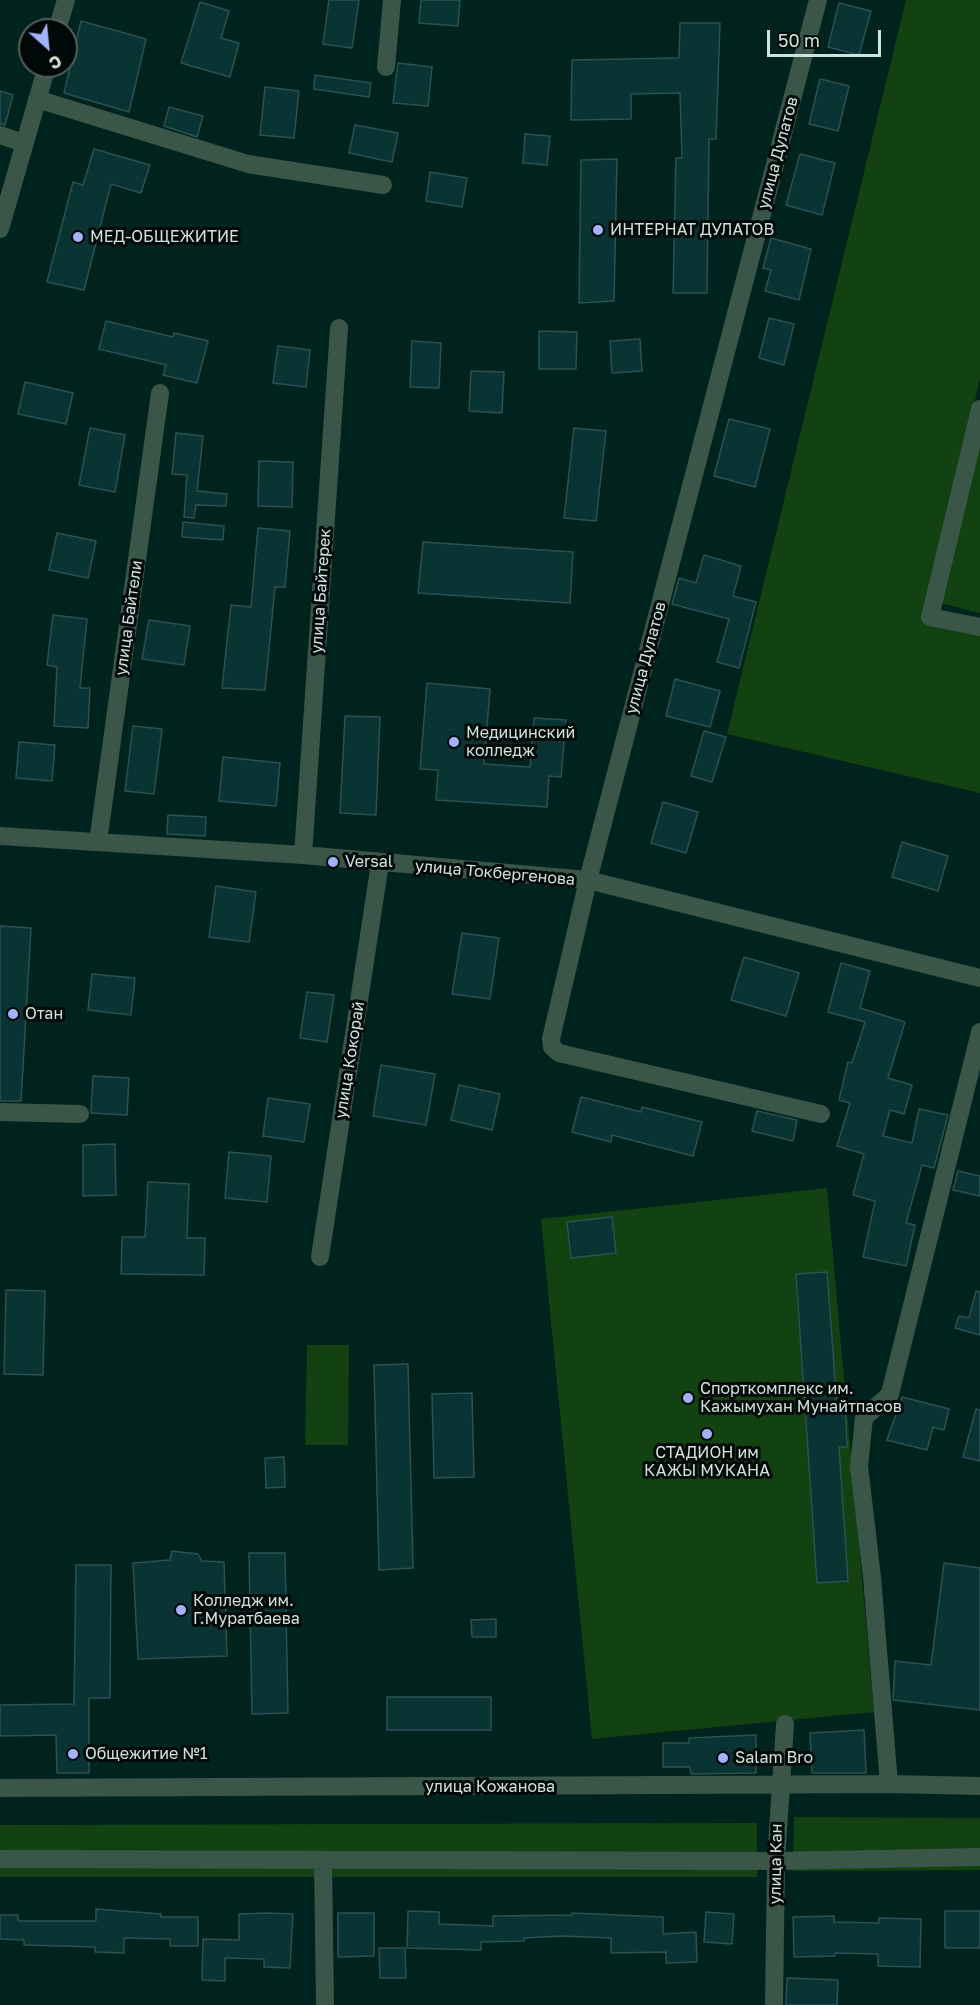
<!DOCTYPE html>
<meta charset="utf-8">
<style>
body{margin:0}
#map{position:relative;width:980px;height:2005px;overflow:hidden;background:#00231d;font-family:"Golos Text",sans-serif}
canvas{display:block}
.north{position:absolute;left:18px;top:18px;width:60px;height:60px;box-sizing:border-box;background:#000907;border:2px solid #53605d;border-radius:50%;rotate:153deg;font-size:16px;font-weight:700;line-height:24px;text-align:center;color:#cfe3de}
.north::after{content:'';display:block;margin:auto;width:21px;height:27px;background:#a1b3fd;clip-path:polygon(50% 0,100% 100%,50% 72%,0 100%)}
.scale{position:absolute;left:767px;top:30px;width:114px;height:27px;box-sizing:border-box;border:3px solid #cfe3de;border-top:0;padding-left:8px;font-size:18px;line-height:21px;white-space:nowrap;color:#cfe3de;-webkit-text-stroke:4px #000907;paint-order:stroke}
</style>
<div id="map">
<canvas width="980" height="2005"></canvas>
<div class="north">С</div>
<div class="scale">50 m</div>
</div>
<script>
const ctx = document.querySelector('canvas').getContext('2d');
ctx.lineJoin = 'round';
function fillPath(path, color) {
  ctx.fillStyle = color;
  ctx.fill(path, 'evenodd');
}
function strokePath(path, color, width, dash) {
  ctx.strokeStyle = color;
  ctx.lineWidth = width;
  ctx.lineCap = dash ? 'butt' : 'round';
  ctx.setLineDash(dash || []);
  ctx.stroke(path);
}
function label(font, color, halo, rows, align = 'center') {
  ctx.font = font + ' "Golos Text",sans-serif';
  ctx.lineWidth = 6;
  ctx.setLineDash([]);
  ctx.textBaseline = 'middle';
  ctx.strokeStyle = halo;
  ctx.fillStyle = color;
  for (const [text, x, y, turn = 0] of rows) {
    ctx.save();
    ctx.translate(x, y);
    ctx.rotate((+turn || 0) * Math.PI / 180);
    ctx.textAlign = isNaN(turn) ? turn : align;
    if (halo) ctx.strokeText(text, 0, 0);
    ctx.fillText(text, 0, 0);
    ctx.restore();
  }
}
const green = new Path2D(`
 M906,0H980V379L923,622L980,635V793L727,734Z
 M980,445V613L940,603Z
 M827,1188L874,1712L592,1739L541,1219Z
 M307,1345H349L348,1445H305Z
 M794,1817L980,1818V1870L793,1871Z
 M757,1823V1877H0V1825Z`);
const building = new Path2D(`
 M329,0H359L352,48L323,44Z
 M421,0H460L458,26L419,23Z
 M200,2L229,11L221,38L239,43L230,77L181,63Z
 M839,3L871,11L859,55L828,47Z
 M81,21L146,39L129,112L64,93Z
 M680,23H720L716,139H709L707,293H673L676,158H682L680,93L631,94V119L571,120L572,60L679,58Z
 M398,63L432,67L428,106L393,103Z
 M315,75L371,83L369,97L314,89Z
 M820,79L849,86L838,131L809,124Z
 M265,87L299,91L294,138L260,135Z
 M0,91L13,95L5,125L0,124Z
 M169,107L203,116L197,137L164,126Z
 M355,125L398,133L392,162L349,153Z
 M525,134L550,136L547,165L523,163Z
 M94,149L150,165L141,193L111,184L84,290L47,282L73,182L83,185Z
 M800,154L835,163L822,215L786,205Z
 M617,159L614,301L579,303L581,160Z
 M430,172L467,178L462,207L426,201Z
 M771,238L811,249L799,300L765,291L771,270L763,268Z
 M769,318L794,324L784,365L759,358Z
 M106,321L173,337L174,333L208,341L197,383L163,375L166,365L99,349Z
 M539,331L577,332L576,369H539Z
 M640,339L642,371L612,373L610,341Z
 M412,341L441,343L439,388L410,387Z
 M278,346L310,350L306,387L273,383Z
 M471,371L504,372L502,413L469,411Z
 M25,382L73,393L66,424L18,414Z
 M729,419L770,429L755,487L714,476Z
 M90,428L125,435L115,492L79,485Z
 M574,428L606,431L596,521L564,518Z
 M176,433L203,436L197,491L227,494L226,506L196,505L194,518L184,517L187,475L172,474Z
 M259,461L293,462L292,507L258,506Z
 M183,522L224,526L223,540L182,537Z
 M258,528L290,531L285,587H275L265,690L222,688L231,605L251,607Z
 M57,533L96,541L88,578L49,570Z
 M423,542L573,552L570,603L418,593Z
 M704,555L741,566L733,596L756,602L739,668L717,662L729,619L672,604L679,578L696,583Z
 M53,615L87,619L80,688H90L88,728L54,726L57,667L47,665Z
 M149,620L190,626L184,665L142,659Z
 M675,679L720,691L710,727L666,716Z
 M427,683L490,689L484,764L530,767L534,718L566,720L561,777L549,776L547,807L436,800L438,770L420,769Z
 M345,716L380,717L376,815L340,813Z
 M133,726L162,729L154,794L125,791Z
 M704,731L726,737L712,782L691,776Z
 M19,742L55,745L52,781L16,778Z
 M223,757L280,763L276,806L219,801Z
 M663,802L698,812L686,853L651,843Z
 M168,815L206,817L205,836L167,834Z
 M902,842L948,856L938,891L892,877Z
 M216,886L256,892L249,942L209,937Z
 M0,926L31,928L21,1101H0Z
 M462,933L499,938L490,999L452,994Z
 M744,957L799,973L786,1016L731,1000Z
 M841,963L870,971L860,1008L905,1022L888,1078L912,1085L904,1114L890,1110L883,1136L912,1143L919,1109L948,1115L934,1168L922,1165L906,1223L915,1225L906,1266L863,1257L875,1201L853,1195L864,1154L837,1146L850,1103L839,1100L848,1062L852,1063L865,1022L828,1012Z
 M92,974L135,978L131,1015L88,1010Z
 M307,992L334,995L327,1042L300,1038Z
 M381,1065L435,1074L426,1125L373,1116Z
 M93,1076L129,1078L127,1115L91,1113Z
 M459,1085L500,1094L492,1130L451,1120Z
 M581,1097L641,1112L642,1107L702,1122L693,1156L612,1135L611,1142L572,1132Z
 M268,1098L310,1104L304,1142L263,1136Z
 M757,1111L797,1120L793,1141L752,1131Z
 M115,1144L116,1195L83,1196V1145Z
 M229,1152L271,1156L267,1202L225,1198Z
 M958,1171L980,1176V1196L953,1190Z
 M148,1182L189,1184L187,1238H205L204,1275L121,1274L122,1237H145Z
 M612,1217L616,1253L571,1258L567,1222Z
 M827,1272L837,1406L845,1405L847,1447H839L848,1581L817,1583L796,1274Z
 M6,1290L45,1291L43,1375L4,1374Z
 M976,1291L980,1292V1335L955,1328L959,1316L969,1318Z
 M408,1364L413,1568L379,1570L374,1365Z
 M472,1393L474,1477L434,1478L432,1394Z
 M902,1397L949,1409L944,1430L933,1427L927,1450L887,1440Z
 M976,1409L980,1410V1461L963,1457Z
 M284,1457L285,1487L266,1488L265,1458Z
 M172,1551L198,1554L202,1561L224,1562L227,1656L138,1659L133,1563L170,1560Z
 M249,1553H285L288,1713L252,1714Z
 M944,1563L980,1568V1710L893,1700L895,1661L931,1665Z
 M76,1565H111L110,1698H89V1773H57L56,1735L0,1736V1705L74,1704Z
 M496,1619V1637H472L471,1620Z
 M387,1697H491V1730H387Z
 M864,1730L866,1773H812L810,1733Z
 M756,1735V1773L691,1774L690,1767H663V1743H689V1738Z
 M96,1909L161,1914V1917H198V1946H170V1939L124,1938V1953L95,1952V1947L24,1945V1940L0,1939V1915H18V1921H96Z
 M408,1911L439,1912V1924L493,1926V1916L572,1915V1913L663,1917V1934L696,1932L697,1962L666,1963V1952L611,1953V1938L562,1936L524,1938V1941L481,1942V1950L407,1948Z
 M945,1911H980V1948H945Z
 M706,1912L734,1914L732,1944L704,1942Z
 M267,1913L293,1914L290,1968L264,1967V1959L225,1958V1981L202,1980L203,1939L239,1940V1914Z
 M338,1913H374V1956L338,1957Z
 M834,1916V1922L879,1923V1918L921,1919L920,1967L878,1966V1954L835,1953V1956L794,1957L793,1917Z
 M379,1948H405L406,1978H380Z
 M787,1978L838,1980L837,2005H786Z`);
const minor = new Path2D(`
 M818,0L588,880L551,1039L552,1047L559,1053L821,1114
 M57,30L66,0
 M386,67L392,0
 M37,99L248,164L383,185
 M0,135L24,143
 M0,229L47,66
 M980,409L930,617L980,627
 M0,836L303,855L588,880L980,978
 M98,842L160,393
 M303,855L339,328
 M0,1112L80,1114
 M320,1257L380,863
 M889,1784L872,1577L859,1466L864,1418L890,1394L980,1032
 M0,1788L889,1784L980,1786
 M0,1859L776,1861L980,1857
 M323,1862L325,2005
 M774,2005L776,1861L785,1724`);
const markers = [
 [598,230,6,"#a1b3fd"],
 [78,237,6,"#a1b3fd"],
 [454,742,6,"#a1b3fd"],
 [333,862,6,"#a1b3fd"],
 [13,1014,6,"#a1b3fd"],
 [688,1398,6,"#a1b3fd"],
 [707,1434,6,"#a1b3fd"],
 [181,1610,6,"#a1b3fd"],
 [73,1754,6,"#a1b3fd"],
 [723,1758,6,"#a1b3fd"]
];
const streetNames = [
 ["улица Дулатов",778,153,-75],
 ["улица Байтерек",321,591,-86],
 ["улица Байтели",129,618,-82],
 ["улица Дулатов",646,658,-75],
 ["улица Токбергенова",495,873,5],
 ["улица Кокорай",350,1060,-81],
 ["улица Кожанова",490,1787],
 ["улица Кан",776,1864,-89]
];
const poiNames = [
 ["ИНТЕРНАТ ДУЛАТОВ",610,230],
 ["МЕД-ОБЩЕЖИТИЕ",90,237],
 ["Медицинский",466,733],
 ["колледж",466,751],
 ["Versal",345,862],
 ["Отан",25,1014],
 ["Спорткомплекс им.",700,1389],
 ["Кажымухан Мунайтпасов",700,1407],
 ["СТАДИОН им",707,1453,"center"],
 ["КАЖЫ МУКАНА",707,1471,"center"],
 ["Колледж им.",193,1601],
 ["Г.Муратбаева",193,1619],
 ["Общежитие №1",85,1754],
 ["Salam Bro",735,1758]
];
fillPath(green, '#124112');
fillPath(building, '#0a3334');
strokePath(building, '#2b5253', 1.5);
strokePath(minor, '#3a5648', 18);
for (const [x, y, r, color] of markers) {
  const dot = new Path2D();
  dot.arc(x, y, r, 0, 2 * Math.PI);
  ctx.fillStyle = color;
  ctx.fill(dot);
  strokePath(dot, '#000907', 2);
}
label('16px', '#cfe3de', '#000907', streetNames);
label('16px', '#cfe3de', '#000907', poiNames, 'left');
</script>
